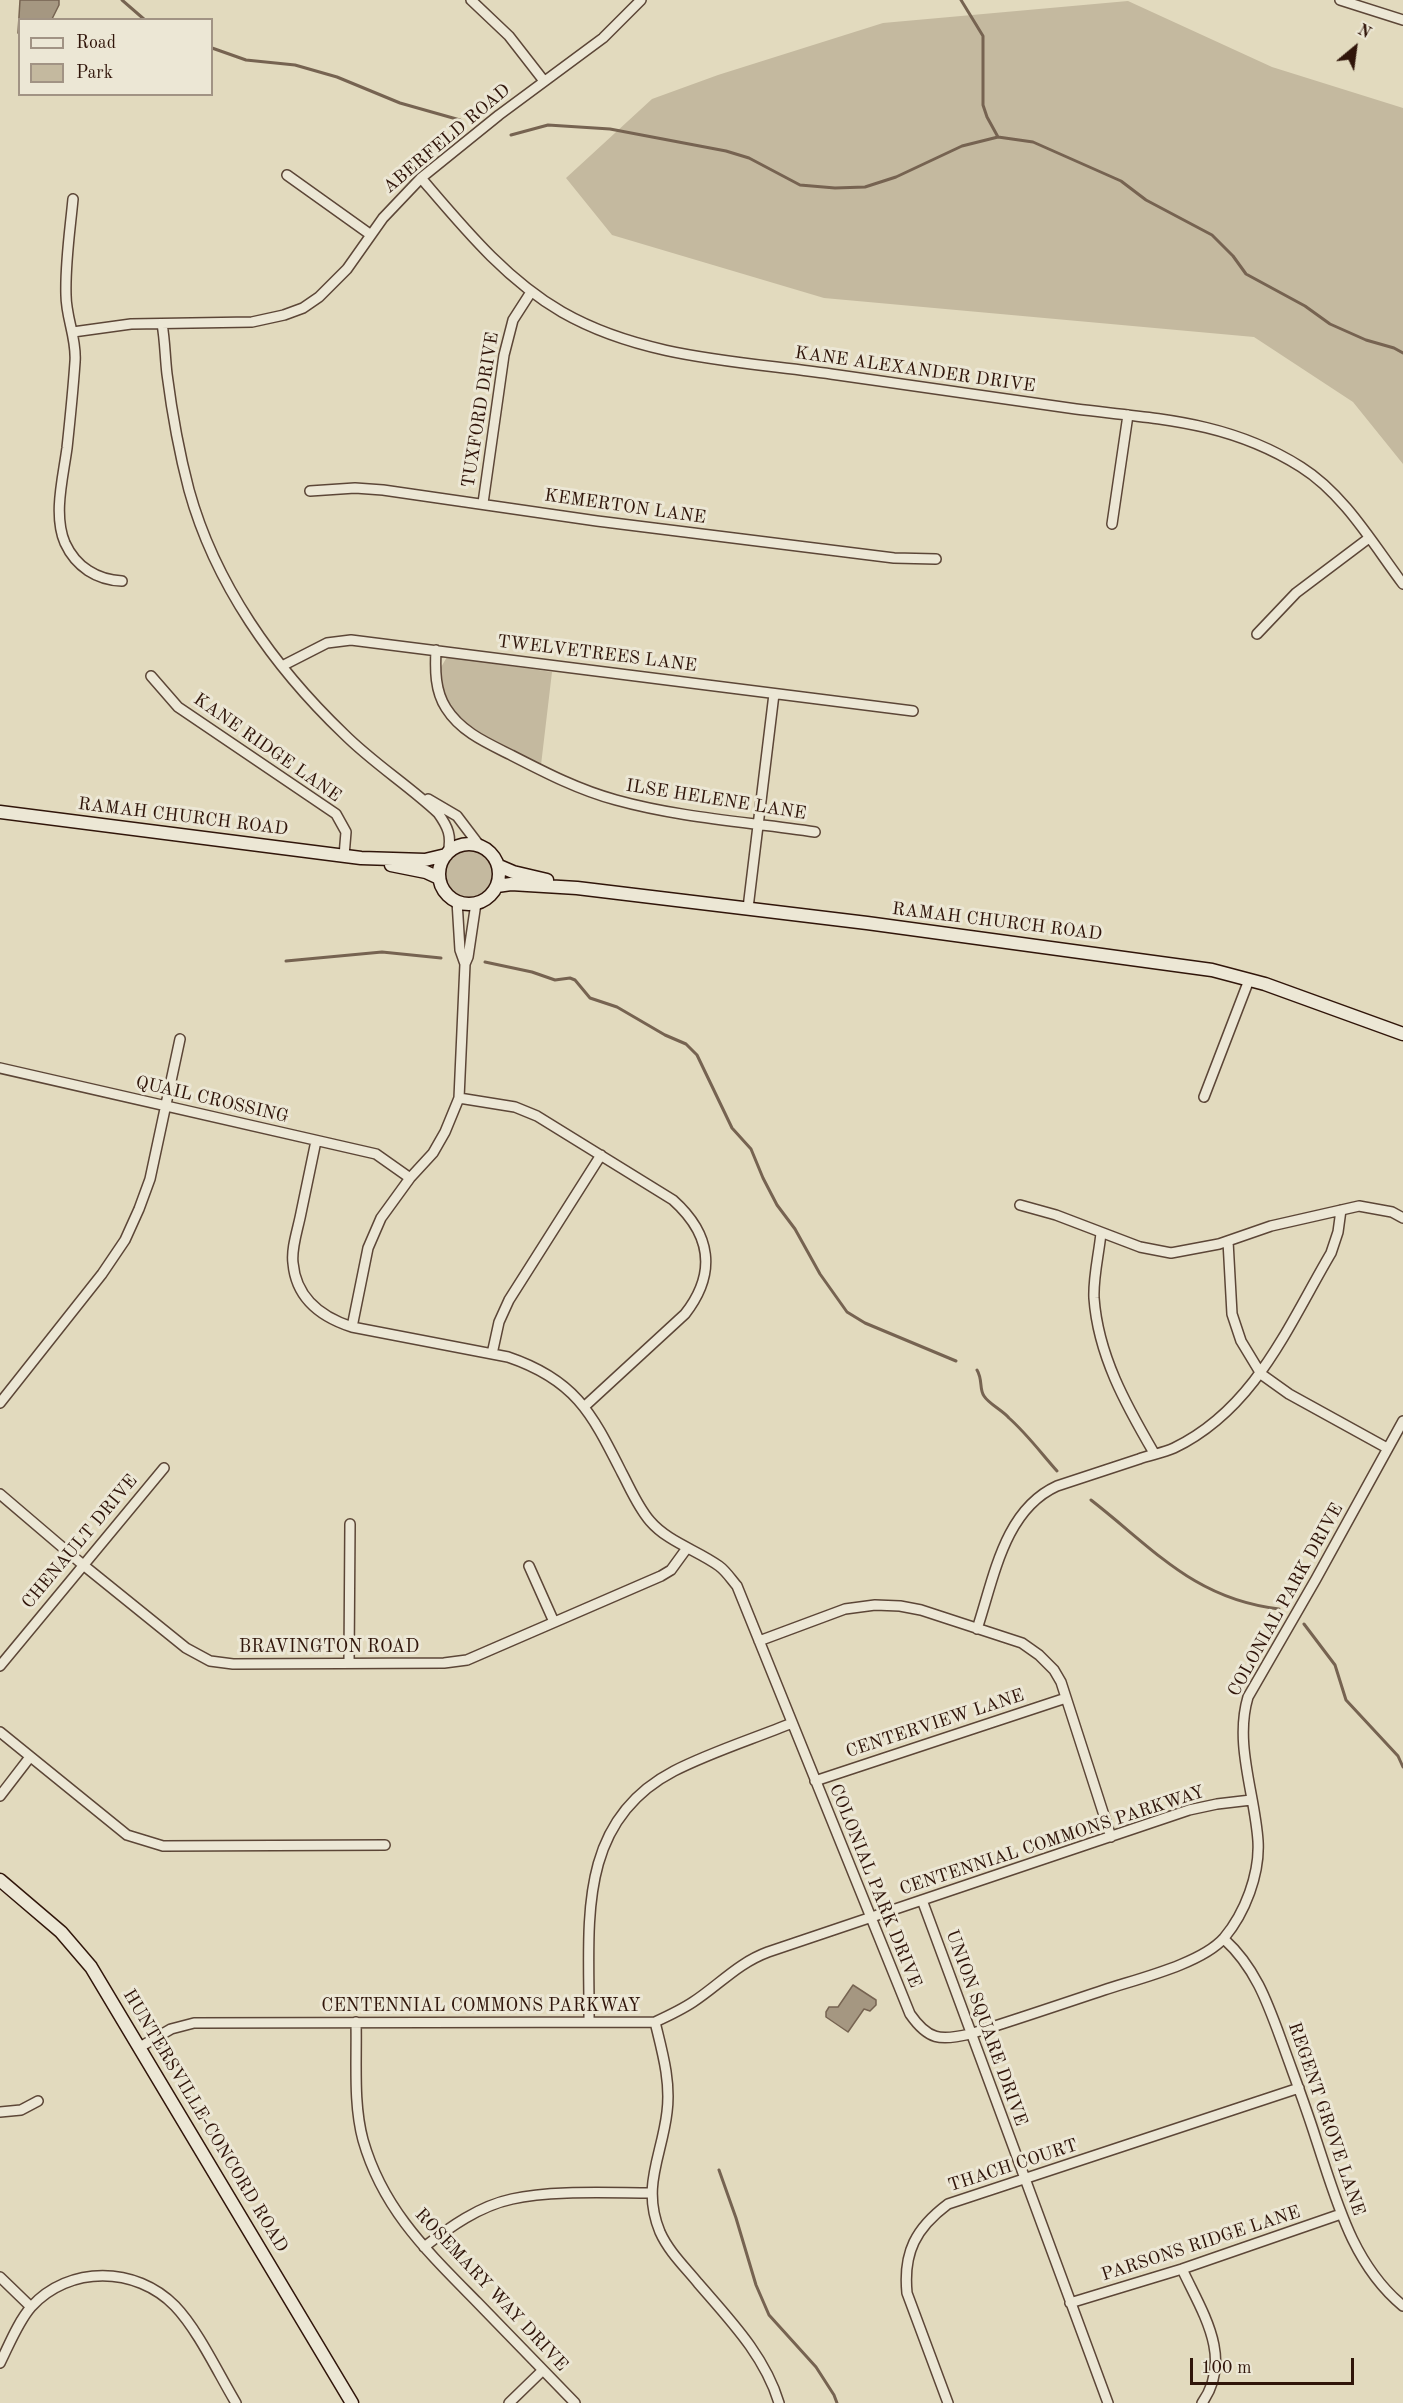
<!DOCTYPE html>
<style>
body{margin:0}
#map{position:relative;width:1403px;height:2403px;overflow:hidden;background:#e2dabe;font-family:"Old Standard TT",serif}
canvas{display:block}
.legend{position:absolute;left:18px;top:18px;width:195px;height:78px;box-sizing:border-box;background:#ece7d5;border:2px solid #a19384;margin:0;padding:8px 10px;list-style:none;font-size:18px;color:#30150a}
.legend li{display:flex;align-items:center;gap:12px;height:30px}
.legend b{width:30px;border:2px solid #a19384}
.north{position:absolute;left:1325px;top:18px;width:60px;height:60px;-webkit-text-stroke:4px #ece7d5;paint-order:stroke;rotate:29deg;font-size:16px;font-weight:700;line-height:24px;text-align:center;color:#30150a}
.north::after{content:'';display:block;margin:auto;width:21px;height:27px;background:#30150a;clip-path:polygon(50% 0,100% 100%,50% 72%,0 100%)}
.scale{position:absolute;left:1190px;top:2358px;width:164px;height:27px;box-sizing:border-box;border:3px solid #30150a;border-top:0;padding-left:8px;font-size:18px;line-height:21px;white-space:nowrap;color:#30150a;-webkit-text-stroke:4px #ece7d5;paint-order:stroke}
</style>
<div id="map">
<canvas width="1403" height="2403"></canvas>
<ul class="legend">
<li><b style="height:8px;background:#ece7d5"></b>Road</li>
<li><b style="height:16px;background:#c4b99f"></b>Park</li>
</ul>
<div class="north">N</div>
<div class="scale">100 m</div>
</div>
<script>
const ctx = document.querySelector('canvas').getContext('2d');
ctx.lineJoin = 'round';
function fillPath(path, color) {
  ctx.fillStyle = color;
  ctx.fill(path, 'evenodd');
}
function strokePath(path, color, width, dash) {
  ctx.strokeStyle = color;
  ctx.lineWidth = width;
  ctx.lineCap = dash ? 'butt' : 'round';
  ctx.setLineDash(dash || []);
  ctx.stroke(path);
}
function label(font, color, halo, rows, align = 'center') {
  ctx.font = font + ' "Old Standard TT",serif';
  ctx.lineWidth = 6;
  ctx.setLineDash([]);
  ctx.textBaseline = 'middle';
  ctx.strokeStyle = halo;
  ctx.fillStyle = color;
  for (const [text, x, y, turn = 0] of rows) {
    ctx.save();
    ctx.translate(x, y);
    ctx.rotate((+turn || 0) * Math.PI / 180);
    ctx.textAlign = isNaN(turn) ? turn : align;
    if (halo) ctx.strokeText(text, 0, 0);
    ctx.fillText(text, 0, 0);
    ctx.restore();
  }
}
const green = new Path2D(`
 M1128,1L1272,67L1403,108V464L1353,402L1254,337L824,298L612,235L566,178L652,99L718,75L883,23Z
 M447,657L552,672L541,765C513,751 468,735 450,709C443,698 441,682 440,669Z
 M439 874a30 30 0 1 1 60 0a30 30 0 1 1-60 0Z`);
const water = new Path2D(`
 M20,0H59V5L52,19L20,20L19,34L18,33Z
 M853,1985L876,2000V2005L870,2011L864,2009L848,2032L826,2017V2012L829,2007H838Z`);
const stream = new Path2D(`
 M122,0L145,20
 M961,0L983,36V105L987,117L998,137
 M212,48L246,60L295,65L337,77L400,103L460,120
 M511,135L548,125L610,129L726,151L749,158L800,185L835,188L865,187L896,177L962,146L998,137L1033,142L1121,181L1146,200L1212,235L1233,256L1246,274L1305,306L1330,324L1366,340L1394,348L1403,353
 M286,961L382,952L441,958
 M485,962L532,972L555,980L570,978L575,980L590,998L617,1007L665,1035L686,1044L697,1055L732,1128L751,1149L763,1178L777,1205L795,1229L820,1274L847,1312L865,1323L956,1361
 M977,1370C983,1380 979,1389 984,1396C989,1404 1002,1410 1009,1418C1027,1434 1041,1453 1057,1471
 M1091,1500C1154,1549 1194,1599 1279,1609
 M1304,1624L1335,1665L1346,1700L1398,1756L1403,1767
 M719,2170L736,2218L756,2285L769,2315L816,2367L834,2395L837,2403`);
const street = new Path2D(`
 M471,0L509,36L544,81
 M1340,0L1403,20
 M287,175L371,235
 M421,178C463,227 505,279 562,312C646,360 745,361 838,375C918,386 997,398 1076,409C1158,419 1228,421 1301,467C1344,494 1373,544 1403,584
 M73,199C70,231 65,263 66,295C66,318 77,339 75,362C73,391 70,420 67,448C63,478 53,515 65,543C76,567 97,580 122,581
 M162,324C165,340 165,357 167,374C172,413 179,452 189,490C215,584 274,667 344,734C373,763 408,785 438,813C448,827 452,836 448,853
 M73,332L131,324L252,322L284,315L303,308L319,297L347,269L383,218L421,178L499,115L603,38L641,0
 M310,491L355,488L383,490L597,521L894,558L936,559
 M483,503L504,355L513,320L531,292
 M1112,524L1128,415
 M1257,634L1296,593L1369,538
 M436,650C435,670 435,691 446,708C461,732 487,743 511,755C546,773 579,790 616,800C681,818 749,822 815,832
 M282,666L327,643L351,640L913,711
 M151,676L178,707L336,814L346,832L344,856
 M428,799L457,816L479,845
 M748,908L774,694
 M465,964L468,957L476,903
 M0,1068L376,1154L410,1178
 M1204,1097L1249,980
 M459,1098L515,1107L537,1116L673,1200C711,1234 717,1273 685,1314L585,1406
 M316,1141C311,1165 306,1189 301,1213C298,1229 291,1248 293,1263C296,1298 321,1317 352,1327L508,1357C576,1380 592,1414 622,1473C631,1490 638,1507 650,1521C668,1542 697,1550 719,1566C726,1571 731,1579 737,1586L910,2014C928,2040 940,2041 970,2034C1015,2020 1059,2005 1104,1990C1137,1979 1201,1964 1224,1938C1245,1913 1260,1874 1258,1841C1255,1794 1234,1744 1248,1697L1316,1579L1403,1421
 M1020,1205L1056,1215L1140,1247L1171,1253L1219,1244L1271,1226L1359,1206L1392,1212L1403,1218
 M1101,1233C1099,1254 1093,1277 1094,1298C1098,1355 1126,1405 1154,1453
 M1228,1241L1232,1314L1241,1341L1261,1374L1289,1394L1387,1448
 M352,1327L368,1248L381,1218L410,1178L433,1153L445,1132L459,1098L465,964L460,950L457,901
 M492,1354L499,1322L509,1300L601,1155
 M0,1403L102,1274L125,1240L139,1209L150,1179L180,1039
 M0,1494L82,1564L186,1648L210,1661L233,1664L444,1663L467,1660L661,1576L671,1570L687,1548
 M529,1566L554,1622
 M977,1629C994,1578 1004,1510 1057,1486C1084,1477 1112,1468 1139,1459C1150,1455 1163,1453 1174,1448C1255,1409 1288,1326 1331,1253L1338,1232L1341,1210
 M759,1641L845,1609L875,1605L900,1606L921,1610L1022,1643L1039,1655L1054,1670L1061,1682L1111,1837
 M349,1663L350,1524
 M0,1666L164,1468
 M0,1732L127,1835L163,1846L385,1845
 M815,1781L1066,1698
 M0,1796L30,1757
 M922,1900L1108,2403
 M1224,1939C1256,1968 1268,2004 1283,2045C1294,2076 1306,2107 1316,2139C1336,2199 1352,2264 1403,2306
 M356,2022C357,2061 353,2103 363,2140C383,2210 428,2252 477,2302C509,2335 542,2369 575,2403
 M589,2022C590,1927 574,1823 674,1771C711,1752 753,1739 792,1723
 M655,2022C662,2051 671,2081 667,2112C662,2156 641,2186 660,2232C669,2252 685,2267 698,2283C730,2320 765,2356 779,2403
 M140,2047L171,2029L194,2023L655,2022C668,2016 681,2010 693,2002C719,1985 738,1963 768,1952L1189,1810L1217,1804L1251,1800
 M0,2112L21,2110L38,2101
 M424,2247C450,2227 479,2206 512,2199C551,2190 610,2193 651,2193
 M1182,2269C1202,2312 1234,2358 1202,2403
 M0,2277L31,2307
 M1070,2303L1182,2269L1341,2214
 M0,2363C9,2345 18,2322 31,2307C69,2265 136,2266 175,2306C198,2330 218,2373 236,2403
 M509,2403L543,2370
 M948,2403L907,2293C903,2252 916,2228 948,2204L1299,2088`);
const secondary = new Path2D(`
 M0,812L361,858L425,860L446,855
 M439 874a30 30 0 1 1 60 0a30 30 0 1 1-60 0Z
 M391,865L426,872L439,878
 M499,866L513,872L547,880
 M497,886L511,884L577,888L867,923L1212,970L1265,984L1403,1034
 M0,1880L61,1932L91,1967L352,2403`);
const streetNames = [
 ["ABERFELD ROAD",447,139,-40],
 ["KANE ALEXANDER DRIVE",915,370,8],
 ["TUXFORD DRIVE",481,410,-81],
 ["KEMERTON LANE",625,507,8],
 ["TWELVETREES LANE",597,654,7],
 ["KANE RIDGE LANE",267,748,35],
 ["ILSE HELENE LANE",716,800,9],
 ["RAMAH CHURCH ROAD",183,817,7],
 ["RAMAH CHURCH ROAD",997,922,7],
 ["QUAIL CROSSING",212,1100,13],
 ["CHENAULT DRIVE",80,1542,-50],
 ["COLONIAL PARK DRIVE",1286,1600,-61],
 ["BRAVINGTON ROAD",329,1647],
 ["CENTERVIEW LANE",935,1724,-18],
 ["CENTENNIAL COMMONS PARKWAY",1052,1841,-18],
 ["COLONIAL PARK DRIVE",875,1886,68],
 ["CENTENNIAL COMMONS PARKWAY",481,2006],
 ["UNION SQUARE DRIVE",986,2028,70],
 ["REGENT GROVE LANE",1326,2119,71],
 ["HUNTERSVILLE-CONCORD ROAD",205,2121,59],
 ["THACH COURT",1013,2166,-18],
 ["PARSONS RIDGE LANE",1201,2244,-18],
 ["ROSEMARY WAY DRIVE",491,2290,47]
];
fillPath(green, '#c4b99f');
fillPath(water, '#a59781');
strokePath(water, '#766351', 1.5);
strokePath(stream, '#766351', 3);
strokePath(street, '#5c4637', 12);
strokePath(secondary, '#30150a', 15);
strokePath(street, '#ece7d5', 9);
strokePath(secondary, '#ece7d5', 12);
label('18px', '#30150a', '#ece7d5', streetNames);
</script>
